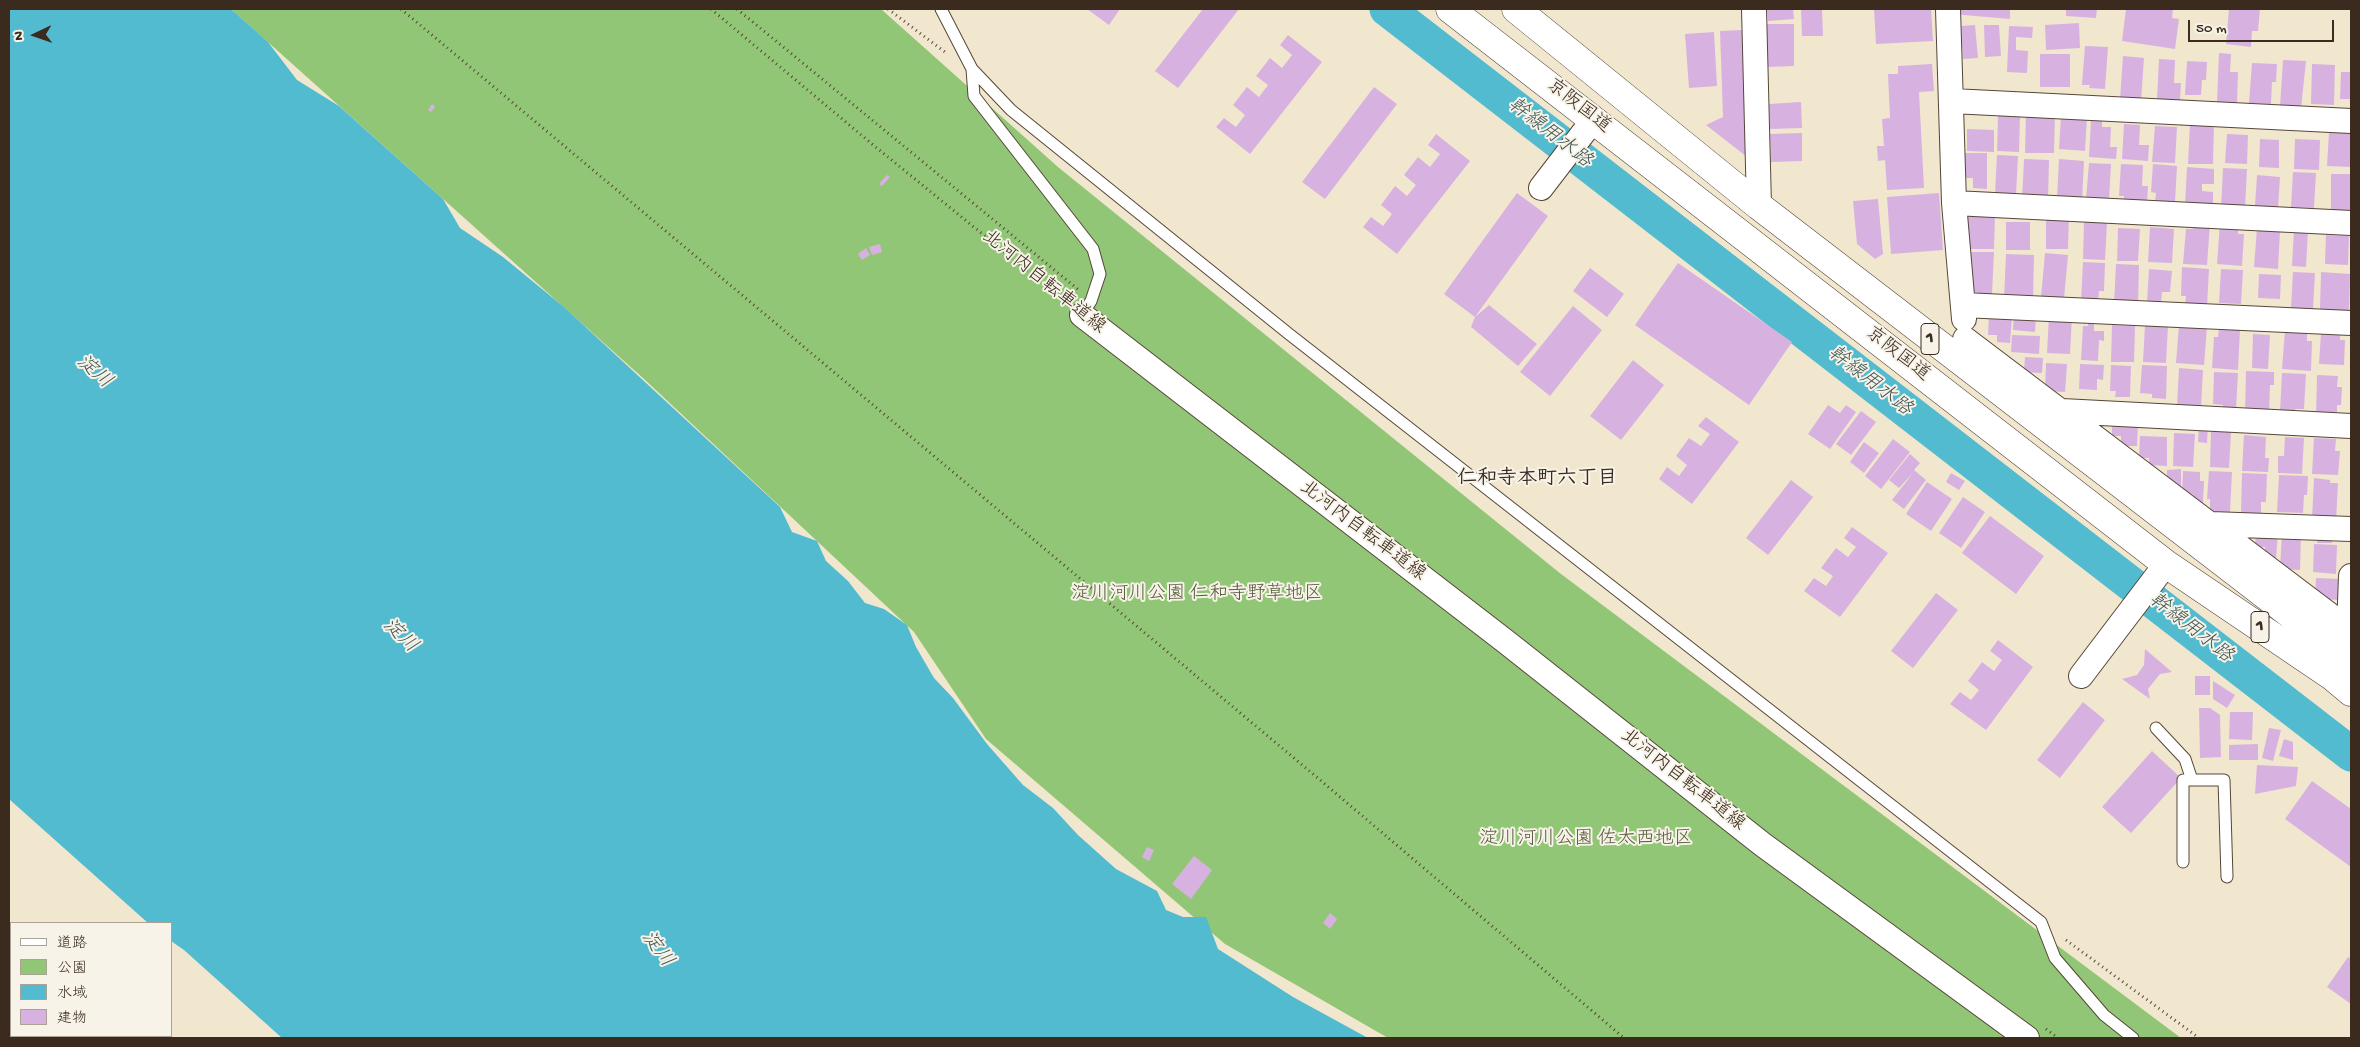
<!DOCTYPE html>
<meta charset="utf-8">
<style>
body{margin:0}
#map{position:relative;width:2360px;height:1047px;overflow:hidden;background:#f1e7ce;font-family:"Gochi Hand","Klee One",sans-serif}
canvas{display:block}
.frame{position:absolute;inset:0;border:10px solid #3b2a1e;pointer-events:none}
.legend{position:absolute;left:10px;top:922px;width:162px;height:115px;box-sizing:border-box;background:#f7f3e8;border:1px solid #aca397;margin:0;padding:6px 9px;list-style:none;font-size:15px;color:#3b2a1e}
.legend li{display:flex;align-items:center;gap:10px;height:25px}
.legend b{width:25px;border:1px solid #aca397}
.north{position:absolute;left:10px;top:10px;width:50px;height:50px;-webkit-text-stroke:4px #f7f3e8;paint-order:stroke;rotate:267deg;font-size:14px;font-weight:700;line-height:20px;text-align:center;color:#3b2a1e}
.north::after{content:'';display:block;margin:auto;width:18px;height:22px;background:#3b2a1e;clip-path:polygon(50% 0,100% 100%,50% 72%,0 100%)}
.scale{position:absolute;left:2188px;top:20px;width:146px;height:22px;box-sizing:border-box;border:2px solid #3b2a1e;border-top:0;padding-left:6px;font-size:15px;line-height:18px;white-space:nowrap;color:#3b2a1e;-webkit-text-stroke:4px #f7f3e8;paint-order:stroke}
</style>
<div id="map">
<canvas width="2360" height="1047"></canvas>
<div class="frame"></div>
<ul class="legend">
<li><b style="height:6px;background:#fff"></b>道路</li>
<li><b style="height:14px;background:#92c677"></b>公園</li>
<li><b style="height:14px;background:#52bbcf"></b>水域</li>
<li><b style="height:14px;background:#d7b2e1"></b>建物</li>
</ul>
<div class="north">N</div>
<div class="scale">50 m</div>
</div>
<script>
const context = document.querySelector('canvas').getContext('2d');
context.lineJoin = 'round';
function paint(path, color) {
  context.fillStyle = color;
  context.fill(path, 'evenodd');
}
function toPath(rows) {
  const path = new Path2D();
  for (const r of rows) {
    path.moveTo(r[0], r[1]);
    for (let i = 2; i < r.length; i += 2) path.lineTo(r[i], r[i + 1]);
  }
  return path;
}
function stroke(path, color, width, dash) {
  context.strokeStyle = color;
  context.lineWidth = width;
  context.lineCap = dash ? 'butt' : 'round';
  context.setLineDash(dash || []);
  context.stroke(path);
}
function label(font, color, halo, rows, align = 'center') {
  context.font = font + ' "Gochi Hand","Klee One",sans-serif';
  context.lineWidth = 4;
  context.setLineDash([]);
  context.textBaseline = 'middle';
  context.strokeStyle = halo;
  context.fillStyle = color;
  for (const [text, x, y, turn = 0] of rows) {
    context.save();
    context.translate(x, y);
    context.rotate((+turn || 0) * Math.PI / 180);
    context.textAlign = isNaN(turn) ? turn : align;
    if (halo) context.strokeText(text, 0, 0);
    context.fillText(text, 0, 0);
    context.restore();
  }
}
const green = toPath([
 [231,9,881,9,1058,167,1561,574,2181,1038,1388,1038,1225,944,986,739,914,632,644,379]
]);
const water = toPath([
 [9,9,231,9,268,42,297,80,339,106,443,199,460,228,503,257,564,307,780,507,792,532,817,541,826,561,848,581,865,603,884,609,907,625,916,647,934,678,953,698,987,744,1023,785,1053,808,1078,835,1116,869,1157,891,1166,910,1183,917,1206,917,1218,949,1293,997,1368,1038,282,1038,184,950,171,941,171,923,148,923,9,799]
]);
const river = toPath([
 [1387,9,2351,754]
]);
const building = toPath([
 [1087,9,1120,9,1109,25],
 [1203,9,1239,9,1178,88,1155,71],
 [1767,9,1793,9,1794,19,1768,21],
 [1801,9,1822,9,1823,36,1802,36],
 [1874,9,1931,9,1933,41,1876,44],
 [1953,9,2010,9,2010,19,1952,14],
 [2066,9,2097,9,2096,18,2066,16],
 [2126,9,2173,9,2172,18,2179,19,2175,49,2122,41],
 [2229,9,2260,9,2258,31,2252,31,2251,47,2226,44],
 [2079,23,2080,48,2046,50,2045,25],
 [1766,24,1794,24,1794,66,1767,67],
 [1975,25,1978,58,1963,59,1961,26],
 [1984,25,1999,25,2001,56,1985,57],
 [2009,26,2033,27,2032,38,2016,37,2016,50,2028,51,2027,73,2007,72],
 [1742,30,1747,157,1706,125,1723,117,1720,31],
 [1714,32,1717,86,1689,88,1685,34],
 [1288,35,1322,62,1250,154,1216,127,1224,118,1236,127,1245,115,1233,105,1247,87,1259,97,1268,85,1256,76,1270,58,1282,68,1292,55,1280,45],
 [2085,46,2108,47,2105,89,2089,88,2090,85,2082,85],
 [2219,53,2231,54,2230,72,2238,72,2237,104,2217,103],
 [2040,54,2070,54,2070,87,2040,87],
 [2123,56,2144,58,2141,102,2120,100],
 [2159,59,2175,60,2174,83,2181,83,2180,100,2157,99],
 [2283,60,2306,61,2301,108,2280,107],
 [2187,61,2207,62,2206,80,2202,80,2201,95,2185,95],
 [2252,63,2277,64,2276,82,2272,82,2271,104,2249,103],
 [1932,64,1934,91,1919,92,1924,188,1887,190,1885,160,1878,161,1877,146,1884,146,1882,119,1890,118,1888,74,1898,74,1898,66],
 [2312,64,2335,65,2334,105,2311,104],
 [2341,72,2351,72,2351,99,2340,99],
 [1374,87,1397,104,1325,199,1302,182],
 [1801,102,1802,128,1770,129,1769,104],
 [432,104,435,107,431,112,428,110],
 [2026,113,2055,114,2054,153,2025,153],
 [1998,115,2020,116,2019,152,1997,151],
 [2061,116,2087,118,2085,151,2059,149],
 [2091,120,2102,120,2102,127,2111,127,2110,147,2117,147,2116,159,2089,157],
 [2190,123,2214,124,2213,164,2188,164],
 [2124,124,2140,125,2139,145,2149,145,2148,161,2122,159],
 [2155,126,2177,127,2175,163,2152,162],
 [1967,129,1994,130,1994,152,1967,151],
 [2329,132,2351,133,2351,167,2327,166],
 [1802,133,1802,161,1771,162,1770,134],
 [1436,134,1470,161,1397,254,1363,227,1371,217,1383,226,1392,214,1381,205,1395,186,1407,196,1416,185,1404,175,1418,157,1430,167,1440,154,1428,145],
 [2227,134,2248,135,2247,164,2225,163],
 [2260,139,2279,140,2279,168,2259,167],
 [2295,139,2320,140,2319,170,2294,169],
 [1963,153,1987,153,1987,189,1973,188,1973,178,1963,178],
 [1997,155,2018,156,2016,195,1995,194],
 [2024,159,2049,160,2048,201,2022,200],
 [2059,159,2084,161,2082,201,2057,199],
 [2089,163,2111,164,2109,200,2086,199],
 [2121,164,2143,165,2142,186,2148,186,2147,203,2124,202,2124,196,2119,196],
 [2153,164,2177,166,2175,202,2155,201,2156,193,2151,192],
 [2187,167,2214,169,2214,184,2202,184,2202,191,2213,192,2213,206,2185,205],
 [2223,168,2247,169,2245,209,2221,208],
 [2293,172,2316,173,2314,208,2291,207],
 [2331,174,2351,174,2351,213,2331,213],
 [887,175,890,177,882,186,879,184],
 [2257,175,2280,177,2278,208,2255,206],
 [1517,193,1548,216,1475,317,1444,294],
 [1939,193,1943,250,1891,254,1887,197],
 [1878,199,1883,254,1875,259,1857,244,1853,201],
 [2046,214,2069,214,2068,249,2046,249],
 [1966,215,1995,215,1994,249,1965,249],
 [2006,222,2030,222,2030,250,2006,250],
 [2084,222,2107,223,2105,260,2083,259],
 [2193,223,2210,224,2207,265,2183,264,2186,229,2193,229],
 [2220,223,2238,224,2238,234,2244,234,2242,266,2217,264],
 [2150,227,2174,229,2172,263,2148,262],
 [2118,228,2140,229,2138,261,2117,261],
 [2257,228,2280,230,2278,269,2254,267],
 [2294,229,2308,230,2306,267,2292,266],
 [2326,235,2349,236,2348,265,2325,264],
 [880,244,882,252,872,255,869,247],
 [866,248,870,255,862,260,858,254],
 [1968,252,1994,252,1992,294,1967,293],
 [2045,253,2068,255,2064,299,2041,297],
 [2006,254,2034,255,2033,299,2004,299],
 [2083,262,2105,263,2104,291,2099,291,2098,302,2081,302],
 [1678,263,1792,342,1749,405,1635,325],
 [2116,264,2139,265,2138,305,2114,304],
 [2182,267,2209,269,2207,308,2185,306,2186,296,2181,296],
 [1590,268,1624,294,1607,317,1573,291],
 [2149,269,2172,271,2170,292,2162,292,2161,302,2147,301],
 [2221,269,2243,270,2241,304,2219,303],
 [2293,272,2315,273,2313,309,2291,308],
 [2321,272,2350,274,2349,311,2320,309],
 [2259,274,2281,275,2280,299,2258,298],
 [1489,305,1537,344,1518,366,1471,327,1475,317],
 [1573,306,1602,330,1550,396,1520,372],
 [2014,314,2036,316,2035,332,2013,330],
 [1989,315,2012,316,2010,343,1997,342,1997,335,1988,335],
 [2049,315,2072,316,2070,354,2047,353],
 [2088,320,2094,320,2094,331,2104,331,2104,341,2099,340,2098,361,2081,360,2083,326,2088,326],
 [2112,325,2135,326,2134,362,2111,362],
 [2145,325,2168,326,2166,363,2143,362],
 [2179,325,2207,327,2204,365,2176,363],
 [2219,328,2240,330,2238,370,2212,368,2214,337,2218,337],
 [2285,330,2307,331,2307,341,2312,341,2311,371,2282,369],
 [2321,333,2340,334,2340,340,2345,340,2344,365,2319,364],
 [2253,334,2270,335,2268,369,2252,368],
 [2012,335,2040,336,2039,354,2011,352],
 [2025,357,2043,358,2042,373,2024,372],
 [1633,360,1664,385,1621,440,1590,416],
 [2046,363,2067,364,2065,392,2045,391],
 [2080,364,2104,365,2103,380,2097,379,2097,390,2079,389],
 [2111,365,2131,366,2130,397,2115,397,2116,391,2110,391],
 [2142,365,2167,366,2166,399,2152,398,2152,394,2140,393],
 [2179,368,2203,370,2201,408,2177,406],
 [2246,371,2274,372,2274,385,2270,385,2269,416,2245,415],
 [2214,372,2238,373,2236,410,2223,409,2223,405,2213,404],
 [2282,373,2306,374,2304,409,2295,409,2295,412,2280,412],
 [2317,375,2338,376,2337,387,2342,387,2341,405,2337,405,2337,418,2316,417],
 [1828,405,1840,413,1846,405,1856,412,1830,449,1808,434],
 [1861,411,1876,422,1851,455,1836,444],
 [1706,417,1739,442,1692,504,1659,479,1667,467,1679,476,1687,465,1676,456,1689,438,1701,446,1710,434,1698,426],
 [2112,423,2138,424,2137,446,2121,446,2121,436,2112,436],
 [2199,425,2208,425,2207,443,2198,442],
 [2211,431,2231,432,2229,468,2210,467],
 [2174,433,2195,434,2193,467,2173,466],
 [2244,435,2266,437,2265,458,2269,458,2268,472,2242,471],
 [2140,436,2167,437,2167,466,2149,465,2149,458,2139,458],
 [2285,437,2304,438,2302,474,2278,473,2278,456,2284,456],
 [2314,438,2336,439,2335,451,2340,451,2338,475,2312,474],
 [1893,439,1910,452,1881,489,1865,476],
 [1864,442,1879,453,1864,473,1850,462],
 [1910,454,1920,463,1914,470,1926,480,1904,509,1892,500,1913,473,1899,488,1889,480],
 [2181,469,2181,489,2175,490,2175,483,2167,483,2167,470],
 [2183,471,2200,472,2200,481,2204,481,2203,503,2193,503,2193,494,2182,494],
 [2209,471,2232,472,2230,512,2210,511,2210,499,2207,499],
 [1951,473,1965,481,1959,490,1946,482],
 [2242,473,2267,474,2266,502,2261,502,2261,513,2241,513],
 [2279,475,2308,476,2307,495,2304,495,2303,513,2277,512],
 [2314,478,2330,480,2330,483,2338,483,2336,521,2312,519],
 [1791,480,1813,497,1768,555,1746,538],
 [1927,482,1952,499,1931,531,1906,514],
 [1963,497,1985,512,1961,548,1939,533],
 [1990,516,2044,556,2016,594,1962,553],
 [1852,527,1888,553,1840,617,1804,591,1814,578,1826,586,1833,576,1821,568,1836,548,1848,557,1856,547,1844,538],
 [2256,531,2278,533,2276,559,2265,558,2265,547,2255,547],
 [2282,533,2301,534,2300,570,2280,569],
 [2318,534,2332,535,2332,543,2317,543],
 [2314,544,2337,545,2336,574,2313,572],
 [2316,578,2341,579,2340,600,2315,599],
 [1936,593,1958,610,1913,668,1891,651],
 [1998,640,2033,667,1986,730,1950,704,1960,692,1971,700,1979,690,1968,681,1982,662,1994,671,2002,660,1990,651],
 [2145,649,2172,672,2160,674,2148,689,2150,699,2122,679,2137,675,2144,665],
 [2195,676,2210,676,2210,695,2195,695],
 [2213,681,2235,695,2227,708,2213,699],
 [2083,702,2105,720,2060,778,2037,760],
 [2199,708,2210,708,2220,715,2221,757,2200,758],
 [2230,712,2253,712,2252,740,2229,739],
 [2269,728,2281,730,2273,761,2262,758],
 [2284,739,2293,742,2293,760,2279,756],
 [2258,744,2258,760,2229,760,2229,745],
 [2152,751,2181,778,2131,833,2102,807],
 [2257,765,2298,767,2296,786,2255,794],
 [2312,781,2351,809,2351,867,2285,819],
 [1147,847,1154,850,1149,861,1142,857],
 [1194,856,1212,870,1191,899,1172,884],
 [1330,913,1337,919,1330,929,1323,923],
 [2348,957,2351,959,2351,1004,2327,987]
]);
const path = toPath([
 [401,9,1313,774,1624,1038],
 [711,9,872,144,1067,303],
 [737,9,1080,291],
 [888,9,945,52],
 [2066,940,2199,1038],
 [2046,1029,2058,1038]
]);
const service = toPath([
 [941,9,972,69,1011,110,1289,334,2041,922,2055,958,2104,1015,2133,1038],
 [972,69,974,96,1093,249,1100,274,1091,301,1082,315],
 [2156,728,2185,759,2192,780],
 [2183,862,2183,780,2224,780,2227,877]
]);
const minor = toPath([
 [1754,9,1759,206],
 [1948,9,1954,203,1964,319],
 [1952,101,2351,121],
 [1541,188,1594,119],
 [1954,203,2351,223],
 [1963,305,2351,323],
 [1082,315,1505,641,1762,844,2027,1038],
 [1965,339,2351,631],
 [2062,411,2351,426],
 [2211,524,2351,529],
 [2351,576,2349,629,2351,629],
 [2081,676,2166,564]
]);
const trunk = toPath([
 [1450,9,2166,564,2333,677,2351,692],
 [1516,9,1759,206,2351,661]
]);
const shields = [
 [1930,339,18],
 [2260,627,18]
];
const shieldNames = [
 ["1",1930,339],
 ["1",2260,627]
];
const streetNames = [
 ["京阪国道",1578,107,38],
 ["北河内自転車道線",1043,283,39],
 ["京阪国道",1897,355,38],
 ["北河内自転車道線",1362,532,37],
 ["北河内自転車道線",1682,781,38]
];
const parkNames = [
 ["淀川河川公園 仁和寺野草地区",1197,595],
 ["淀川河川公園 佐太西地区",1586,840]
];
const waterNames = [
 ["幹線用水路",1549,134,38],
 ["淀川",93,373,41],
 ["幹線用水路",1869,382,38],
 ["幹線用水路",2190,629,38],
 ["淀川",399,637,43],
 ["淀川",656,950,53]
];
const neighbourhoodNames = [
 ["仁和寺本町六丁目",1537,480]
];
paint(green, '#92c677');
paint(water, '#52bbcf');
stroke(river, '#52bbcf', 35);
paint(building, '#d7b2e1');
stroke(service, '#564638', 13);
stroke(minor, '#564638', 26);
stroke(trunk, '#564638', 29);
stroke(path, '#564638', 3, [1, 4]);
stroke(service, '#fff', 11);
stroke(minor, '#fff', 24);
stroke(trunk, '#fff', 28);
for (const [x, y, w] of shields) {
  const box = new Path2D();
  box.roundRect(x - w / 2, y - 15.5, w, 31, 4);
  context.fillStyle = '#f7f3e8';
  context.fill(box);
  stroke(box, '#3b2a1e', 1);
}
label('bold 18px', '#3b2a1e', null, shieldNames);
label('19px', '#3b2a1e', '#f7f3e8', streetNames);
label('19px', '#555939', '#f7f3e8', parkNames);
label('italic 20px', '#425653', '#f7f3e8', waterNames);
label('bold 20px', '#3b2a1e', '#f7f3e8', neighbourhoodNames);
</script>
